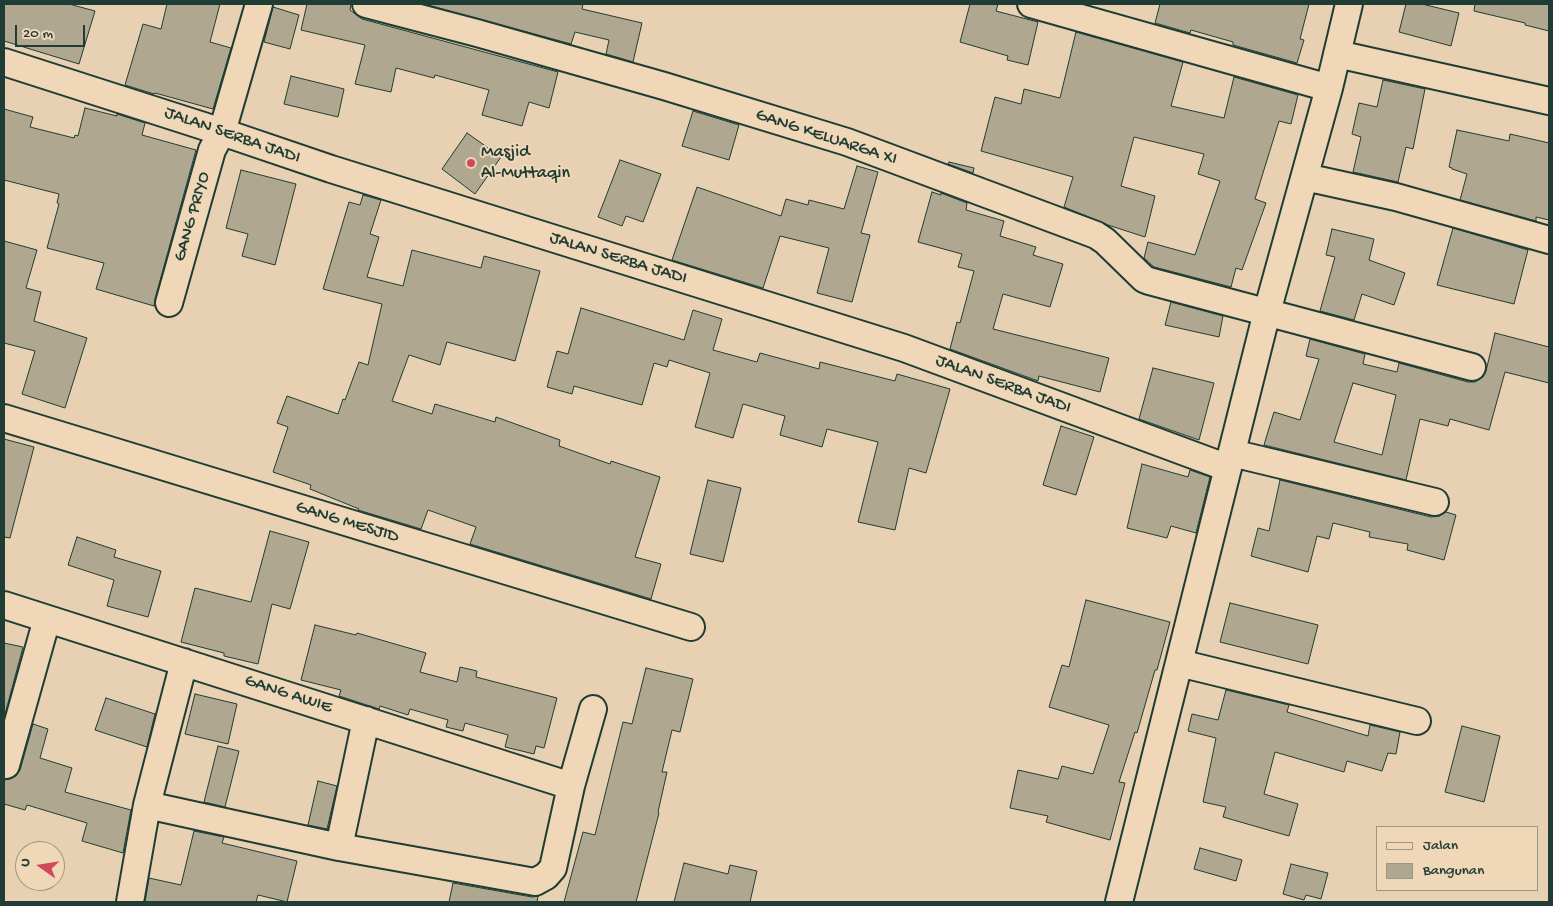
<!DOCTYPE html>
<style>
body{margin:0}
#map{position:relative;width:1553px;height:906px;overflow:hidden;background:#e7d1b2;font-family:"Gochi Hand",sans-serif}
canvas{display:block}
.frame{position:absolute;inset:0;border:5px solid #1f3d34;pointer-events:none}
.legend{position:absolute;left:1376px;top:826px;width:162px;height:65px;box-sizing:border-box;background:#efd7b7;border:1px solid #9c9983;margin:0;padding:6px 9px;list-style:none;font-size:15px;color:#1f3d34}
.legend li{display:flex;align-items:center;gap:10px;height:25px}
.legend b{width:25px;border:1px solid #9c9983}
.north{position:absolute;left:15px;top:841px;width:50px;height:50px;box-sizing:border-box;background:#efd7b7;border:1px solid #9c9983;border-radius:50%;rotate:283deg;font-size:14px;font-weight:700;line-height:20px;text-align:center;color:#1f3d34}
.north::after{content:'';display:block;margin:auto;width:18px;height:22px;background:#d1495b;clip-path:polygon(50% 0,100% 100%,50% 72%,0 100%)}
.scale{position:absolute;left:15px;top:25px;width:70px;height:22px;box-sizing:border-box;border:2px solid #1f3d34;border-top:0;padding-left:6px;font-size:15px;line-height:18px;white-space:nowrap;color:#1f3d34;-webkit-text-stroke:4px #efd7b7;paint-order:stroke}
</style>
<div id="map">
<canvas width="1553" height="906"></canvas>
<div class="frame"></div>
<ul class="legend">
<li><b style="height:6px;background:#efd7b7"></b>Jalan</li>
<li><b style="height:14px;background:#afa78f"></b>Bangunan</li>
</ul>
<div class="north">U</div>
<div class="scale">20 m</div>
</div>
<script>
const context = document.querySelector('canvas').getContext('2d');
context.lineJoin = 'round';
function paint(path, color) {
  context.fillStyle = color;
  context.fill(path, 'evenodd');
}
function toPath(rows) {
  const path = new Path2D();
  for (const r of rows) {
    path.moveTo(r[0], r[1]);
    for (let i = 2; i < r.length; i += 2) path.lineTo(r[i], r[i + 1]);
  }
  return path;
}
function stroke(path, color, width, dash) {
  context.strokeStyle = color;
  context.lineWidth = width;
  context.lineCap = dash ? 'butt' : 'round';
  context.setLineDash(dash || []);
  context.stroke(path);
}
function label(font, color, halo, rows, align = 'center') {
  context.font = font + ' "Gochi Hand",sans-serif';
  context.lineWidth = 4;
  context.setLineDash([]);
  context.textBaseline = 'middle';
  context.strokeStyle = halo;
  context.fillStyle = color;
  for (const [text, x, y, turn = 0] of rows) {
    context.save();
    context.translate(x, y);
    context.rotate((+turn || 0) * Math.PI / 180);
    context.textAlign = isNaN(turn) ? turn : align;
    if (halo) context.strokeText(text, 0, 0);
    context.fillText(text, 0, 0);
    context.restore();
  }
}
const building = toPath([
 [4,4,69,4,95,11,79,64,4,41,4,4],
 [167,4,220,4,210,42,231,48,213,109,155,93,154,94,125,85,143,24,161,29,167,4],
 [307,4,351,4,350,10,362,19,558,72,549,108,529,102,522,126,482,115,489,90,435,75,434,78,396,68,391,92,355,84,365,45,301,30,307,4],
 [424,4,583,4,582,9,642,23,633,62,606,54,609,40,575,32,571,44,424,4],
 [970,4,998,4,996,11,1038,22,1028,65,1007,60,1008,56,960,42,970,4],
 [1160,4,1309,4,1300,39,1304,40,1297,63,1233,45,1233,42,1191,30,1190,33,1155,23,1160,4],
 [1406,4,1422,4,1459,13,1451,46,1399,32,1406,4],
 [1475,4,1549,4,1549,31,1525,25,1525,23,1474,11,1475,4],
 [273,7,299,15,290,49,264,42,273,7],
 [1076,32,1183,62,1171,106,1224,118,1234,77,1298,95,1291,124,1279,121,1255,199,1266,203,1242,270,1236,268,1231,287,1154,267,1144,258,1148,242,1195,255,1220,181,1198,174,1204,154,1134,137,1121,186,1155,196,1145,237,1108,225,1064,207,1073,177,981,151,995,97,1021,104,1024,89,1060,98,1076,32],
 [291,76,344,89,338,117,284,104,291,76],
 [1383,80,1425,89,1413,149,1406,147,1398,182,1353,172,1361,137,1352,134,1359,103,1377,107,1383,80],
 [85,108,117,116,117,114,145,123,142,135,196,150,155,299,154,306,96,289,104,263,47,248,59,204,57,203,59,194,4,180,4,109,33,117,30,127,74,138,75,135,78,136,85,108],
 [693,111,739,125,729,160,682,146,693,111],
 [1457,130,1509,141,1510,134,1549,143,1549,220,1536,217,1536,221,1460,200,1467,174,1452,169,1452,168,1449,167,1457,130],
 [467,133,501,157,475,194,442,169,467,133],
 [620,160,661,174,643,222,626,216,622,226,598,217,620,160],
 [949,162,974,168,973,173,948,164,949,162],
 [857,166,878,172,861,233,870,235,852,302,817,293,829,248,780,236,763,288,672,260,697,187,781,216,786,199,808,205,809,200,844,209,857,166],
 [241,170,296,184,275,265,242,256,248,234,226,228,241,170],
 [932,192,941,195,941,193,967,203,966,210,1004,221,1000,236,1036,247,1033,255,1063,264,1050,307,1003,294,993,329,1109,358,1100,392,1039,376,1038,381,950,349,957,322,960,323,974,271,958,267,962,254,918,242,932,192],
 [363,195,381,200,370,234,379,237,367,277,403,286,412,250,481,268,484,256,540,271,515,361,447,342,440,365,409,355,392,401,432,414,435,404,495,422,496,417,560,440,559,446,610,464,611,461,660,477,635,557,661,564,651,599,470,544,476,527,428,510,421,529,358,510,359,509,310,489,311,485,273,472,288,427,277,423,287,396,338,414,343,399,345,400,359,362,368,365,382,304,323,289,349,202,360,205,363,195],
 [1453,228,1528,250,1514,304,1437,285,1453,228],
 [1332,229,1374,239,1369,260,1405,273,1394,305,1362,294,1354,320,1320,311,1335,257,1326,255,1332,229],
 [4,241,37,250,26,288,41,292,34,321,87,338,65,408,22,394,35,351,4,343,4,241],
 [1171,302,1223,316,1219,337,1165,325,1171,302],
 [581,308,684,340,693,310,722,319,713,350,757,362,760,353,819,369,820,362,895,381,897,374,950,389,926,473,909,468,895,530,858,522,878,442,827,429,822,447,780,435,785,416,743,404,733,438,695,427,710,373,669,360,667,367,654,363,642,405,574,386,572,394,547,387,557,351,568,354,581,308],
 [1495,333,1549,347,1549,383,1505,372,1489,430,1450,419,1448,426,1420,419,1406,480,1264,445,1274,412,1300,420,1319,359,1306,356,1310,339,1365,354,1363,364,1397,372,1399,363,1468,382,1475,382,1483,377,1486,371,1495,333],
 [1353,383,1396,395,1382,455,1334,442,1353,383],
 [1153,368,1214,383,1199,440,1139,419,1153,368],
 [1061,426,1094,437,1076,495,1043,485,1061,426],
 [4,439,34,447,10,538,4,537,4,439],
 [1142,464,1188,477,1190,470,1210,477,1196,533,1171,526,1167,538,1127,528,1142,464],
 [708,480,741,488,723,562,690,554,708,480],
 [1280,480,1431,517,1439,516,1446,512,1456,515,1444,560,1407,550,1408,544,1369,537,1370,532,1333,523,1329,539,1317,536,1308,572,1251,556,1258,528,1269,531,1280,480],
 [270,531,309,542,290,609,272,604,258,664,224,656,224,653,181,642,195,588,251,602,270,531],
 [77,537,116,550,114,557,161,571,148,617,107,606,114,580,68,565,77,537],
 [1086,600,1170,622,1157,670,1155,670,1137,733,1135,732,1119,782,1125,783,1110,840,1046,822,1048,816,1010,808,1018,770,1058,779,1062,766,1093,774,1109,725,1049,707,1062,665,1069,667,1086,600],
 [1230,603,1318,625,1308,664,1220,642,1230,603],
 [315,625,356,635,357,633,426,653,420,672,457,682,460,667,477,671,476,677,557,698,544,748,536,746,534,754,505,747,508,735,465,723,463,731,446,727,448,720,410,709,408,715,380,706,379,709,339,696,341,690,301,680,315,625],
 [4,643,23,647,4,718,4,643],
 [646,668,693,679,680,732,672,730,662,772,667,772,658,812,659,813,636,902,564,902,583,832,595,835,623,722,632,724,646,668],
 [1226,690,1289,705,1287,712,1368,736,1370,725,1400,732,1396,754,1388,753,1382,771,1347,761,1344,772,1275,752,1264,794,1298,804,1289,836,1223,817,1226,807,1203,802,1216,738,1188,731,1192,714,1218,720,1226,690],
 [195,694,237,704,228,744,185,734,195,694],
 [106,698,155,714,147,747,95,730,106,698],
 [33,724,48,729,40,758,72,768,65,792,131,810,123,853,82,841,87,823,27,805,25,810,4,804,4,780,10,779,16,776,20,770,33,724],
 [1462,726,1500,736,1484,802,1445,792,1462,726],
 [218,746,239,751,225,807,204,802,218,746],
 [318,781,337,786,327,829,308,825,318,781],
 [194,831,224,837,222,843,297,861,287,902,258,895,256,902,145,902,149,878,181,885,194,831],
 [1200,848,1242,860,1236,881,1194,869,1200,848],
 [684,863,728,874,730,865,757,871,750,902,674,902,684,863],
 [1291,864,1328,873,1321,899,1306,895,1304,900,1283,894,1291,864],
 [453,883,532,897,538,896,537,902,449,902,453,883]
]);
const street = toPath([
 [366,4,477,33,664,86,847,142,1096,235,1105,241,1144,279,1149,281,1472,367],
 [1031,4,1329,88],
 [1337,54,1549,101],
 [4,62,222,132,331,169,904,348,1228,468],
 [1305,177,1396,197,1549,240],
 [169,303,212,150,222,132,259,4],
 [4,418,691,627],
 [1232,453,1435,502],
 [4,605,571,786],
 [1179,663,1417,721],
 [6,765,47,619],
 [147,805,339,847,535,882,546,876,553,868,571,786,593,709],
 [339,847,366,720],
 [130,902,147,805,184,662],
 [1119,902,1267,312,1329,88,1349,4]
]);
const markers = [
 [471,163,5,"#d1495b"]
];
const streetNames = [
 ["JALAN SERBA JADI",232,136,19],
 ["GANG KELUARGA XI",826,138,18],
 ["GANG PRIYO",193,217,-74],
 ["JALAN SERBA JADI",618,259,17],
 ["JALAN SERBA JADI",1003,385,20],
 ["GANG MESJID",347,523,17],
 ["GANG AWIE",288,695,18]
];
const poiNames = [
 ["Masjid",481,153],
 ["Al-Muttaqin",481,174]
];
paint(building, '#afa78f');
stroke(building, '#1f3d34', 1);
stroke(street, '#1f3d34', 30);
stroke(street, '#efd7b7', 26);
for (const [x, y, r, color] of markers) {
  const dot = new Path2D();
  dot.arc(x, y, r, 0, 2 * Math.PI);
  context.fillStyle = color;
  context.fill(dot);
  stroke(dot, '#efd7b7', 2);
}
label('18px', '#1f3d34', '#efd7b7', streetNames);
label('18px', '#1f3d34', '#efd7b7', poiNames, 'left');
</script>
